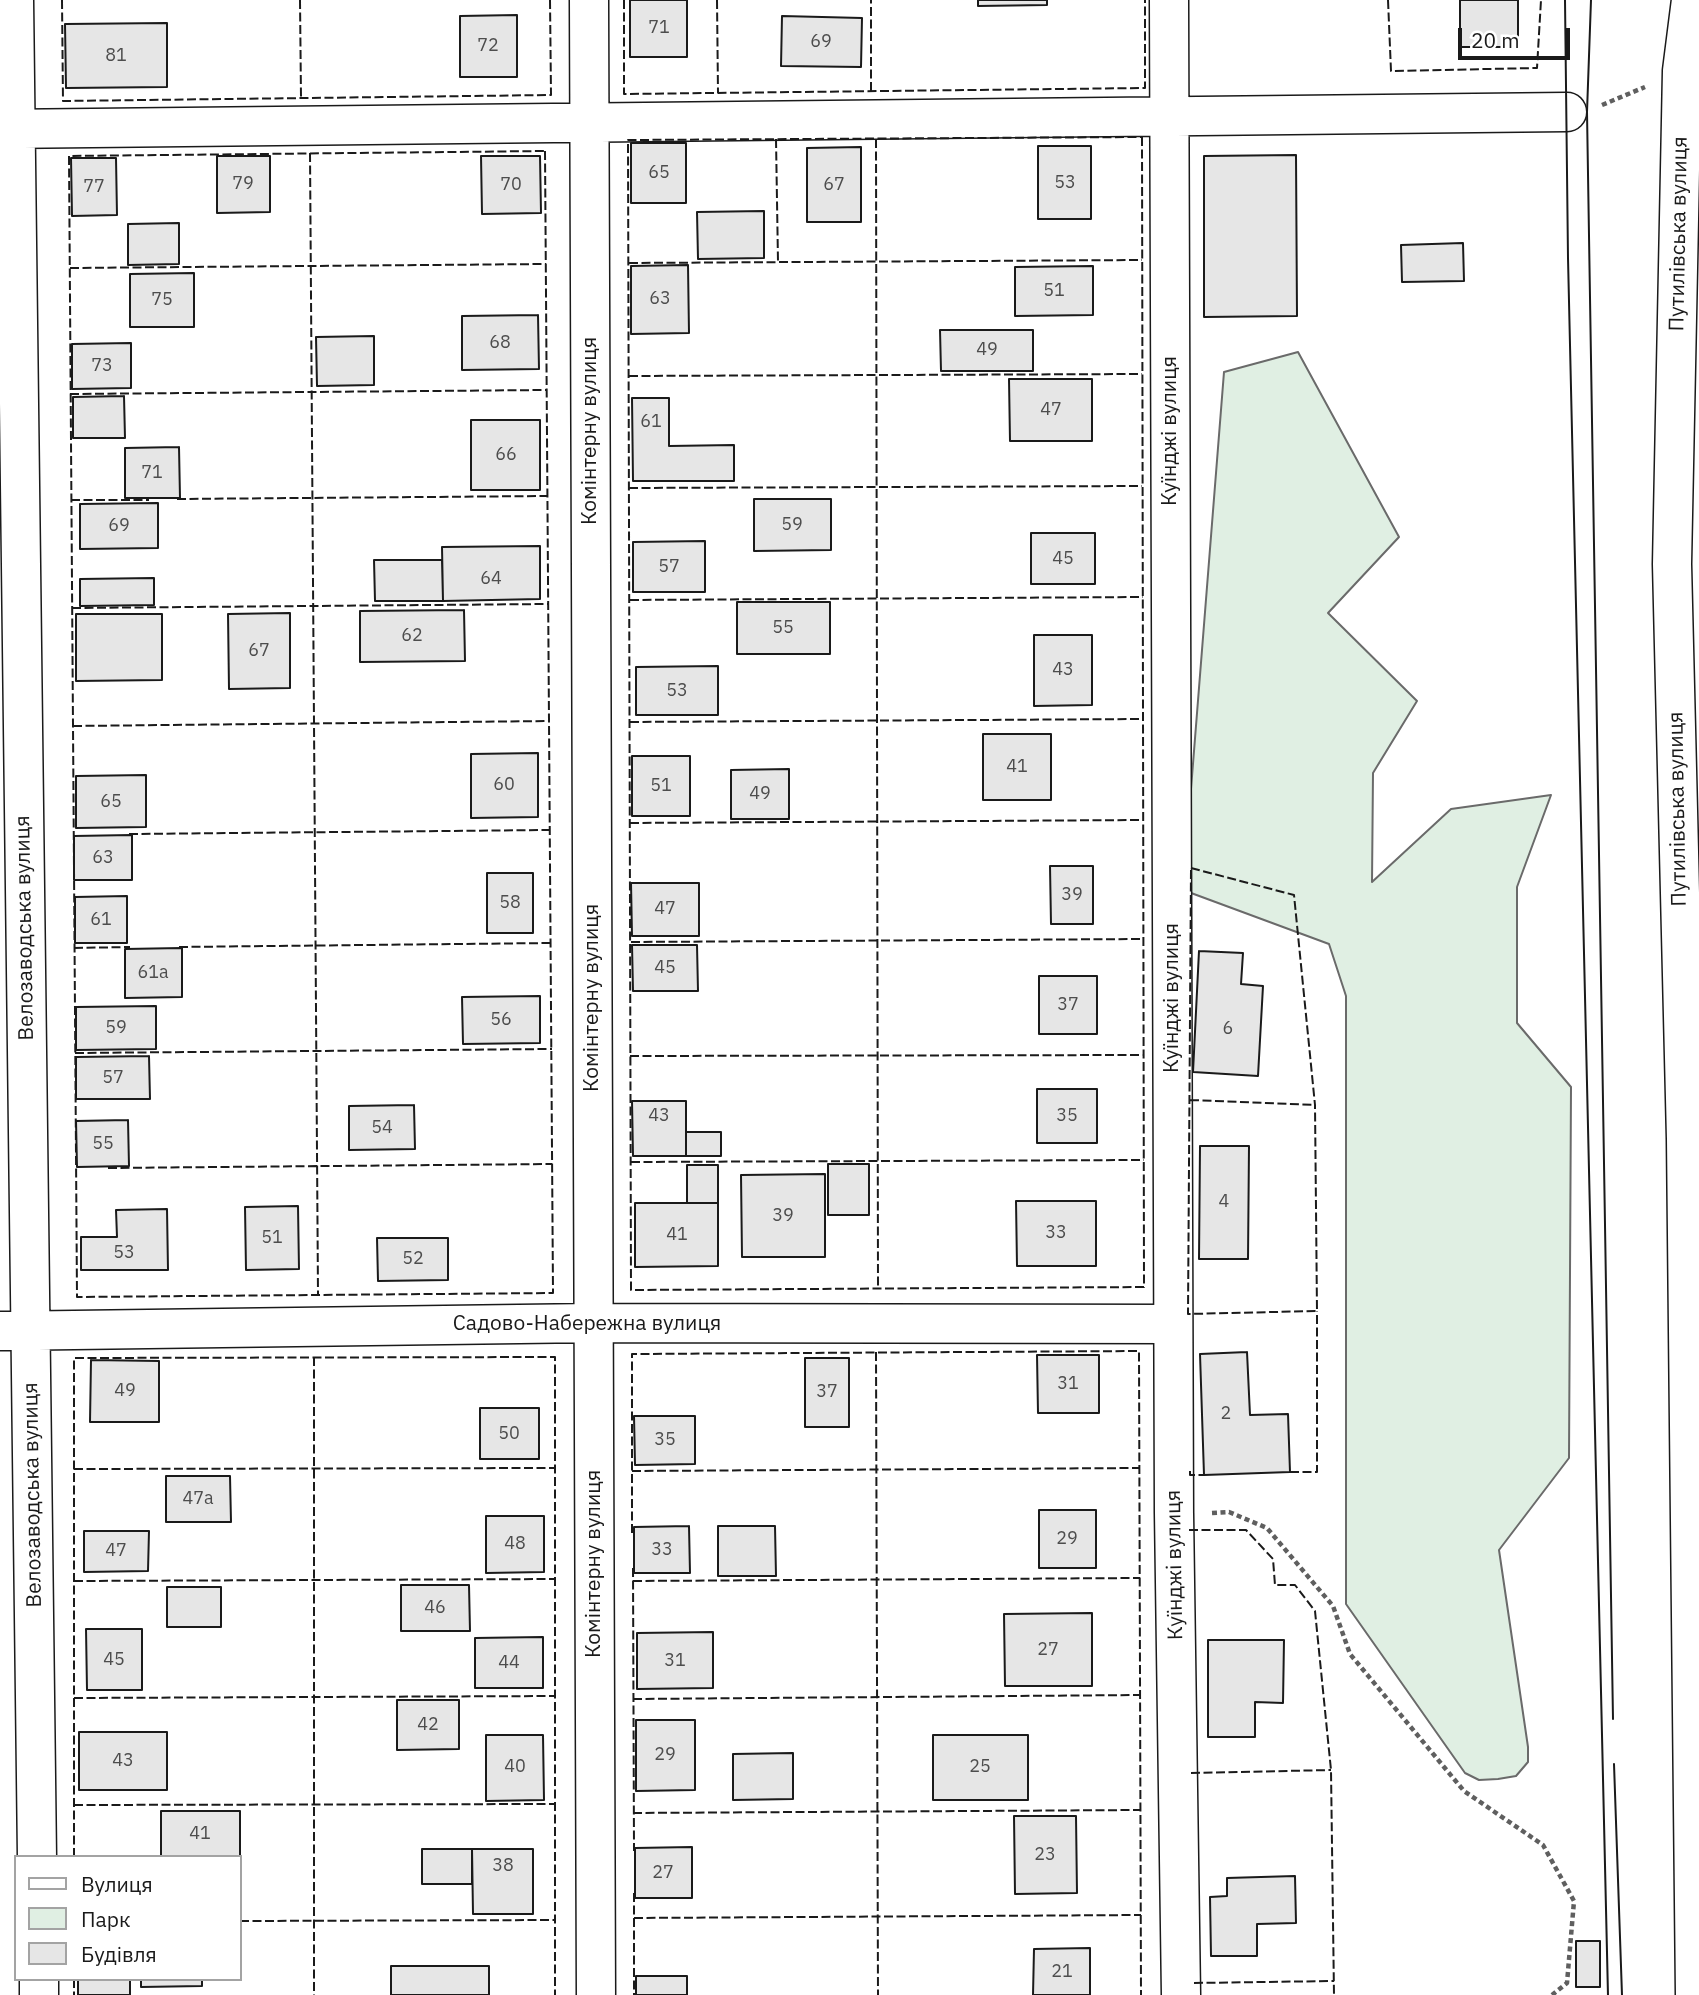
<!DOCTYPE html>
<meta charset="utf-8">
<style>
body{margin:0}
#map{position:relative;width:1699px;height:1995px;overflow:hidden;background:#fff;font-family:"IBM Plex Sans",sans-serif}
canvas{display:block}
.legend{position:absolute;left:14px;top:1855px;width:228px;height:126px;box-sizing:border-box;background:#fff;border:2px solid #a3a3a3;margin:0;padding:9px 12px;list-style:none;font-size:21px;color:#1a1a1a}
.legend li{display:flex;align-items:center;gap:14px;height:35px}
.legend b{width:35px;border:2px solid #a3a3a3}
.scale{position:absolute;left:1458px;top:28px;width:112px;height:32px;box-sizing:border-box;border:4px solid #1a1a1a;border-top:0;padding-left:9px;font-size:21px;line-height:24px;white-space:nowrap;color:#1a1a1a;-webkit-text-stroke:5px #fff;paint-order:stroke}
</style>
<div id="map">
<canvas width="1699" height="1995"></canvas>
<ul class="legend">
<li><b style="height:9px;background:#fff"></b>Вулиця</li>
<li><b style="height:19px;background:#e0efe3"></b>Парк</li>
<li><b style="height:19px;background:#e6e6e6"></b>Будівля</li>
</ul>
<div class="scale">20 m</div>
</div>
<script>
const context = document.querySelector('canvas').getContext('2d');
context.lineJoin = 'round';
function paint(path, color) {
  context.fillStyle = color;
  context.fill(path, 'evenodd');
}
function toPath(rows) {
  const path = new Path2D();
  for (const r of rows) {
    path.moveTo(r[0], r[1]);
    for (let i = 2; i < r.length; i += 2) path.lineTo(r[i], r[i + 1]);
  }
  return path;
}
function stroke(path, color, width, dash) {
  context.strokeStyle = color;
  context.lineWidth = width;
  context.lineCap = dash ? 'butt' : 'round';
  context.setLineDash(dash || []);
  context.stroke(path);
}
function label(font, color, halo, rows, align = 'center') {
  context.font = font + ' "IBM Plex Sans",sans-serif';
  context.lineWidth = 5;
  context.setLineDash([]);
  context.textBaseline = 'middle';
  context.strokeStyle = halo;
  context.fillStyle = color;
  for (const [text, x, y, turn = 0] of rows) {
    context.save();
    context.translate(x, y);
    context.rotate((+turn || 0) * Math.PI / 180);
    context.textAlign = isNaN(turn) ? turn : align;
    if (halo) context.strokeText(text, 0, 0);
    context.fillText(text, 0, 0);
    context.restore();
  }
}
const green = toPath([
 [1298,352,1399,537,1328,613,1417,701,1373,773,1372,882,1451,809,1551,795,1517,887,1517,1023,1571,1087,1569,1458,1499,1550,1528,1747,1528,1762,1516,1776,1498,1779,1479,1780,1465,1773,1346,1604,1346,996,1329,944,1183,890,1224,372,1298,352]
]);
const building = toPath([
 [630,0,687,0,687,57,630,57,630,0],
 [978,0,1047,0,1047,5,978,6,978,0],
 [1460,0,1518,0,1518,47,1460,47,1460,0],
 [517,15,517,77,460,77,460,16,517,15],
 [782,16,862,18,861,67,781,66,782,16],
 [167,23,167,87,66,88,65,24,167,23],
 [631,143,686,143,686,203,631,203,631,143],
 [1038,146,1091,146,1091,219,1038,219,1038,146],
 [861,147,861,222,807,222,807,148,861,147],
 [1296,155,1297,316,1204,317,1204,156,1296,155],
 [217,156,270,156,270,212,217,213,217,156],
 [481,156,540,156,541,213,482,214,481,156],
 [71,158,116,158,117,215,72,216,71,158],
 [764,211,764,258,698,259,697,212,764,211],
 [179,223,179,264,128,265,128,224,179,223],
 [1463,243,1464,281,1402,282,1401,245,1463,243],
 [688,265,689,333,631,334,631,266,688,265],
 [1093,266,1093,315,1015,316,1015,267,1093,266],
 [194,273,194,327,130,327,130,274,194,273],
 [538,315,539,369,462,370,462,316,538,315],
 [940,330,1033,330,1033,371,941,371,940,330],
 [374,336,374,385,317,386,316,337,374,336],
 [131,343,131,388,72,389,72,344,131,343],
 [1009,379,1092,379,1092,441,1010,441,1009,379],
 [124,396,125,438,73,438,73,397,124,396],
 [632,398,669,398,669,446,734,445,734,481,633,481,632,398],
 [471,420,540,420,540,490,471,490,471,420],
 [179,447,180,498,125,498,125,448,179,447],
 [754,499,831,499,831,550,754,551,754,499],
 [158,503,158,548,80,549,80,504,158,503],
 [1031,533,1095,533,1095,584,1031,584,1031,533],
 [705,541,705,592,633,592,633,542,705,541],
 [540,546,540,599,443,601,442,547,540,546],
 [374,560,442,560,443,601,375,601,374,560],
 [154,578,154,605,80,606,80,579,154,578],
 [737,602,830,602,830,654,737,654,737,602],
 [464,610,465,661,360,662,360,611,464,610],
 [290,613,290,688,229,689,228,614,290,613],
 [76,614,162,614,162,680,76,681,76,614],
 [1034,635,1092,635,1092,705,1034,706,1034,635],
 [718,666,718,715,636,715,636,667,718,666],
 [983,734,1051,734,1051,800,983,800,983,734],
 [538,753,538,817,471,818,471,754,538,753],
 [632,756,690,756,690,816,632,816,632,756],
 [789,769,789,819,731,819,731,770,789,769],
 [146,775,146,827,76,828,76,776,146,775],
 [132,835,132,880,74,880,74,836,132,835],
 [1050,866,1093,866,1093,924,1051,924,1050,866],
 [487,873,533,873,533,933,487,933,487,873],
 [631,883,699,883,699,936,632,936,631,883],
 [127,896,127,943,75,943,75,897,127,896],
 [632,945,697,945,698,991,633,991,632,945],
 [182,948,182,997,125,998,125,949,182,948],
 [1199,951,1243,953,1241,984,1263,986,1258,1076,1193,1072,1199,951],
 [1039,976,1097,976,1097,1034,1039,1034,1039,976],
 [540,996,540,1043,463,1044,462,997,540,996],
 [156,1006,156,1049,76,1050,76,1007,156,1006],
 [149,1056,150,1099,76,1099,76,1057,149,1056],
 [1037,1089,1097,1089,1097,1143,1037,1143,1037,1089],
 [632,1101,686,1101,686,1156,633,1156,632,1101],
 [414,1105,415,1149,349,1150,349,1106,414,1105],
 [128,1120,129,1166,77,1167,76,1121,128,1120],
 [686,1132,721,1132,721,1156,686,1156,686,1132],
 [1200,1146,1249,1146,1248,1259,1199,1259,1200,1146],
 [828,1164,869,1164,869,1215,828,1215,828,1164],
 [687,1165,718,1165,718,1203,687,1203,687,1165],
 [825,1174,825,1257,742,1257,741,1175,825,1174],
 [1016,1201,1096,1201,1096,1266,1017,1266,1016,1201],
 [635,1203,718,1203,718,1266,635,1267,635,1203],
 [298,1206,299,1269,246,1270,245,1207,298,1206],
 [167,1209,168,1270,81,1270,81,1237,117,1237,116,1210,167,1209],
 [377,1238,448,1238,448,1280,378,1281,377,1238],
 [1247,1352,1250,1415,1288,1414,1290,1472,1204,1475,1200,1354,1247,1352],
 [1037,1355,1099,1355,1099,1413,1038,1413,1037,1355],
 [805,1358,849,1358,849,1427,805,1427,805,1358],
 [91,1360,159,1361,159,1422,90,1422,91,1360],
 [480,1408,539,1408,539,1459,480,1459,480,1408],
 [634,1416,695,1416,695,1464,635,1465,634,1416],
 [166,1476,230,1476,231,1522,166,1522,166,1476],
 [1039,1510,1096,1510,1096,1568,1039,1568,1039,1510],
 [486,1516,544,1516,544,1572,486,1573,486,1516],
 [689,1526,690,1573,634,1573,634,1527,689,1526],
 [718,1526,775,1526,776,1576,718,1576,718,1526],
 [84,1531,149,1531,148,1571,84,1572,84,1531],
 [401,1585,469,1585,470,1631,401,1631,401,1585],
 [167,1587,221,1587,221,1627,167,1627,167,1587],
 [1092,1613,1092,1686,1005,1686,1004,1614,1092,1613],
 [86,1629,142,1629,142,1690,87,1690,86,1629],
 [713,1632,713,1688,637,1689,637,1633,713,1632],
 [543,1637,543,1688,475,1688,475,1638,543,1637],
 [1208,1640,1284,1640,1283,1703,1255,1702,1255,1737,1208,1737,1208,1640],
 [397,1700,459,1700,459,1749,397,1750,397,1700],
 [636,1720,695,1720,695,1790,636,1791,636,1720],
 [79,1732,167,1732,167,1790,79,1790,79,1732],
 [486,1735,543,1735,544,1800,486,1801,486,1735],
 [933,1735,1028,1735,1028,1800,933,1800,933,1735],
 [793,1753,793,1799,733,1800,733,1754,793,1753],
 [161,1811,240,1811,240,1860,240,1857,161,1857,161,1811],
 [1014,1816,1076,1816,1077,1893,1015,1894,1014,1816],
 [692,1847,692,1898,635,1898,635,1848,692,1847],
 [422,1849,472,1849,472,1884,422,1884,422,1849],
 [472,1849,533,1849,533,1914,473,1914,472,1849],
 [1295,1876,1296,1923,1257,1924,1257,1956,1211,1956,1210,1897,1227,1896,1227,1878,1295,1876],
 [1576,1941,1600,1941,1600,1987,1576,1987,1576,1941],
 [1090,1948,1090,1995,1033,1995,1034,1949,1090,1948],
 [391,1966,489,1966,489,1995,391,1995,391,1966],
 [636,1976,687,1976,687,1995,636,1995,636,1976],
 [78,1979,130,1979,130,1995,78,1995,78,1979],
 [141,1979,202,1979,202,1986,141,1987,141,1979]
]);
const path = toPath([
 [1602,105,1645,87],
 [1212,1513,1229,1512,1267,1528,1333,1606,1350,1654,1464,1791,1543,1845,1574,1901,1567,1983,1552,1995]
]);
const minor = toPath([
 [14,0,37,1857],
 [589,0,596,1995],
 [1169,0,1174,1513,1181,1995],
 [1691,0,1682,71,1672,564,1686,1139,1695,1995],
 [0,129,1567,112],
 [0,1331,593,1323,1173,1324],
 [39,1979,39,1995]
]);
const tram = toPath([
 [1565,0,1568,258,1608,1995],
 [1591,0,1587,112,1613,1719],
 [1614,1764,1622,1995]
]);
const fence = toPath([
 [62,0,63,101,551,95,550,0],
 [300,0,301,98],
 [624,0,624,94,1145,88,1145,0],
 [717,0,718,93],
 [1388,0,1391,71,1537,68,1541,0],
 [871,91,871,0],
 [1142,137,1144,1287,631,1290,628,140,1142,137],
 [776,139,778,262],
 [876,139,878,1289],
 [545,151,553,1293,77,1297,69,156,545,151],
 [310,153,318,1295],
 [629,263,1142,260],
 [70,268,546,264],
 [629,376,1142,374],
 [70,394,547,390],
 [629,488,1142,486],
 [177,499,548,496],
 [71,500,149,500],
 [630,600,1143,597],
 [72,608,548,604],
 [630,722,1143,719],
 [73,726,549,721],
 [630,823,1143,820],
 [129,834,550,830],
 [1191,868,1294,895,1315,1105,1317,1311,1188,1314,1191,868],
 [631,942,1143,939],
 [179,947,551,943],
 [74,948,130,947],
 [75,1053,552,1049],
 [630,1056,1143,1055],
 [1190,1100,1315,1105],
 [631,1162,1144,1160],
 [108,1168,552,1164],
 [876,1352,878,1995],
 [314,1357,314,1995],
 [74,1469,555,1468],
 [632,1471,1139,1468],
 [1190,1471,1190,1475,1204,1475],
 [1290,1472,1317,1472,1317,1311],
 [1189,1530,1246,1530,1273,1559,1275,1585,1295,1585,1315,1611,1331,1770,1334,1995],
 [632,1533,632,1354,1139,1351,1141,1995],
 [633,1568,634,1851],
 [74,1581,555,1579],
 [633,1581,1140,1578],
 [74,1698,555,1696],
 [633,1699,1140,1695],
 [1191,1773,1331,1770],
 [74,1805,555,1804],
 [633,1813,1141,1810],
 [74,1857,74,1358,555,1357,555,1995],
 [634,1893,634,1995],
 [634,1918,1141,1915],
 [240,1921,555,1920],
 [74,1979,74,1995],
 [1194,1983,1334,1981]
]);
const numberNames = [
 ["71",659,28],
 ["69",821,42],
 ["72",488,46],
 ["81",116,56],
 ["65",659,173],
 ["53",1065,183],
 ["79",243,184],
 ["70",511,185],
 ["67",834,185],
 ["77",94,187],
 ["51",1054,291],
 ["63",660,299],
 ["75",162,300],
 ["68",500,343],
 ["49",987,350],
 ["73",102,366],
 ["47",1051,410],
 ["61",651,422],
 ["66",506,455],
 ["71",152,473],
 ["59",792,525],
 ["69",119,526],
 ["45",1063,559],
 ["57",669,567],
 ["64",491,579],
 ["55",783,628],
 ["62",412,636],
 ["67",259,651],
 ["43",1063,670],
 ["53",677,691],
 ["41",1017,767],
 ["60",504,785],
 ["51",661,786],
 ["49",760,794],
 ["65",111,802],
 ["63",103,858],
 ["39",1072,895],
 ["58",510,903],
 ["47",665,909],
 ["61",101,920],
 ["45",665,968],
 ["61а",153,973],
 ["37",1068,1005],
 ["56",501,1020],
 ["59",116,1028],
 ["6",1228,1029],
 ["57",113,1078],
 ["43",659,1116],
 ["35",1067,1116],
 ["54",382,1128],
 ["55",103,1144],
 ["4",1224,1202],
 ["39",783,1216],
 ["33",1056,1233],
 ["41",677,1235],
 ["51",272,1238],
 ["53",124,1253],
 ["52",413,1259],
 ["31",1068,1384],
 ["49",125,1391],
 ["37",827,1392],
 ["2",1226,1414],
 ["50",509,1434],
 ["35",665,1440],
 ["47а",198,1499],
 ["29",1067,1539],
 ["48",515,1544],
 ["33",662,1550],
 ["47",116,1551],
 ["46",435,1608],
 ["27",1048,1650],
 ["45",114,1660],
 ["31",675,1661],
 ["44",509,1663],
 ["42",428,1725],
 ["29",665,1755],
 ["43",123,1761],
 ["40",515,1767],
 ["25",980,1767],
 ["41",200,1834],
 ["23",1045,1855],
 ["38",503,1866],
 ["27",663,1873],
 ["21",1062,1972]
];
const streetNames = [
 ["Путилівська вулиця",1679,234,-89],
 ["Комінтерну вулиця",590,431,-90],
 ["Куїнджі вулиця",1170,431,-90],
 ["Путилівська вулиця",1678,809,-91],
 ["Велозаводська вулиця",25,928,-91],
 ["Комінтерну вулиця",592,998,-90],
 ["Куїнджі вулиця",1172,998,-90],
 ["Садово-Набережна вулиця",587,1324],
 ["Велозаводська вулиця",33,1495,-91],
 ["Комінтерну вулиця",594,1564,-90],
 ["Куїнджі вулиця",1175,1565,-91]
];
paint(green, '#e0efe3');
stroke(green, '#6a6a6a', 2);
paint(building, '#e6e6e6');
stroke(building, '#1a1a1a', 2);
stroke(minor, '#1a1a1a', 41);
stroke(path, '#5f5f5f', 4.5, [5, 3.5]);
stroke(minor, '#fff', 38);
stroke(tram, '#1a1a1a', 2);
stroke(fence, '#1a1a1a', 2, [9, 3.5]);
label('18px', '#4d4d4d', null, numberNames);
label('21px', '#1a1a1a', '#fff', streetNames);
</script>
